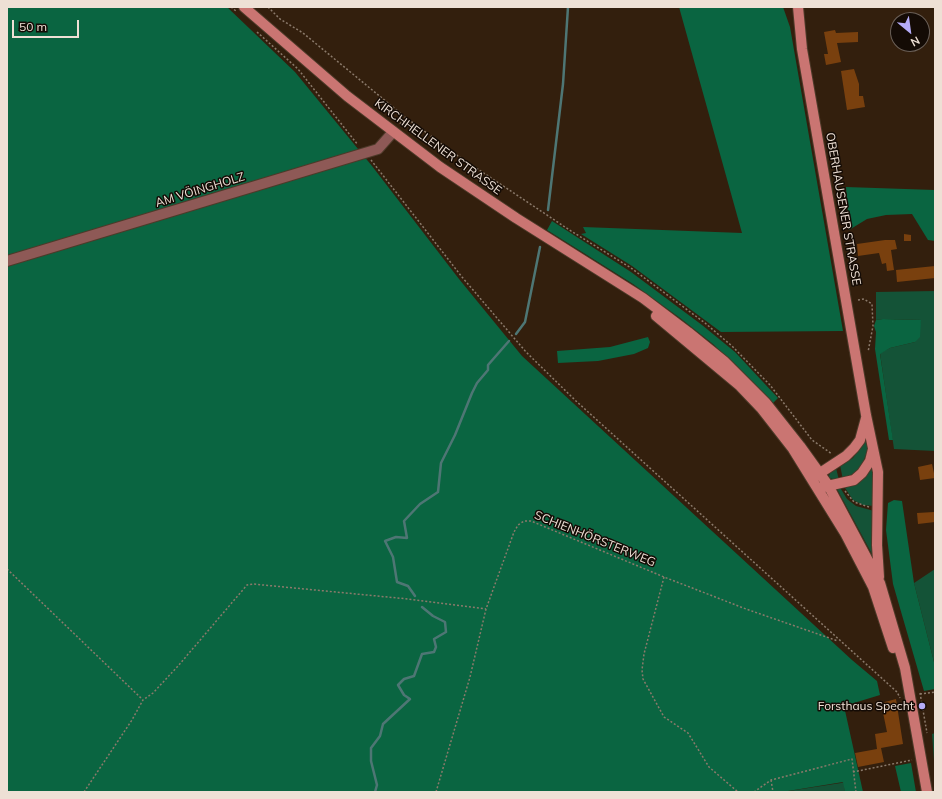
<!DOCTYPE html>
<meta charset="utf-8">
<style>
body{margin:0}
#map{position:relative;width:942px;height:799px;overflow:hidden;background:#331f0d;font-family:Mulish,sans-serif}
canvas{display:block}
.frame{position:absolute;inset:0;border:8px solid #eee0d5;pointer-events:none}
.north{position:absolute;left:890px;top:12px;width:40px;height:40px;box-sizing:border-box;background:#140b05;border:1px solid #6b6058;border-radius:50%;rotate:151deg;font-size:11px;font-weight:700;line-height:16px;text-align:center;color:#eee0d5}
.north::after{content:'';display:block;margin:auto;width:14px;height:18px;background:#b5acf8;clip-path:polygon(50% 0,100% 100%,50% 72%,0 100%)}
.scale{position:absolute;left:12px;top:20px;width:67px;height:18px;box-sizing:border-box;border:2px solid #eee0d5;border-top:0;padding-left:5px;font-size:12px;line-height:14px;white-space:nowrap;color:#eee0d5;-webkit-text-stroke:3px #140b05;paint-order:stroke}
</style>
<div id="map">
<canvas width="942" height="799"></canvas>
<div class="frame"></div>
<div class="north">N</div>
<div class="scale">50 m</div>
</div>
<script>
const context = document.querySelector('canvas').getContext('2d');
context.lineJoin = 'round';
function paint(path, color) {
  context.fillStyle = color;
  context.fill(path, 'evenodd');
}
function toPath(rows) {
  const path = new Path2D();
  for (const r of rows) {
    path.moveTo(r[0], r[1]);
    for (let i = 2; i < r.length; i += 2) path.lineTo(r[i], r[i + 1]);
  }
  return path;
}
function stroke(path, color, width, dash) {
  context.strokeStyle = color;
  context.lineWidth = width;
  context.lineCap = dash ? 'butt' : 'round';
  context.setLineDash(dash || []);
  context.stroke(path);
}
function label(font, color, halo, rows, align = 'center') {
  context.font = font + ' Mulish,sans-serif';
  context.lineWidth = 3;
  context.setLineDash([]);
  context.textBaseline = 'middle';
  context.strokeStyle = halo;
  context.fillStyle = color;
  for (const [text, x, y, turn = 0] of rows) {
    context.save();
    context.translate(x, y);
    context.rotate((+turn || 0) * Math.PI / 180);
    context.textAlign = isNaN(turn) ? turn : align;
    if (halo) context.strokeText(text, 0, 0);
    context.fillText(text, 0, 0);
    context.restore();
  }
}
const green = toPath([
 [935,291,935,451,894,449,880,353,890,348,915,342,921,320,883,319,876,320,876,292],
 [867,440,870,445,861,467,854,475,843,480,840,465,853,458,864,441],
 [873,464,874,506,863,505,853,500,845,488,859,482],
 [836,468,839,480,828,478,830,473],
 [837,489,841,489,847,499,856,506,874,511,873,556],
 [935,569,935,666,914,583],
 [935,733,935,774,932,734],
 [844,782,845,792,782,792,841,783]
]);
const forest = toPath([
 [7,7,227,7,295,72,372,166,459,279,522,356,852,660,877,681,880,695,844,706,863,792,845,792,843,782,782,792,7,792],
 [679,7,783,7,790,27,843,331,721,332,632,266,581,234,586,233,583,227,742,233],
 [846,187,935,190,935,241,928,240,912,214,886,215,867,219,849,230],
 [552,221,631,272,702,325,735,352,778,398,773,403,713,344,680,318,633,284,547,230],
 [883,319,921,320,920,337,915,342,890,348,880,354,893,440,889,440,875,349,876,332,874,326,876,320],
 [648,337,650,342,648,348,634,354,598,361,558,363,557,351,610,347],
 [894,500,902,501,914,583,935,666,935,689,924,691,893,584,886,530,888,503],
 [911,763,916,792,901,792,895,766]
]);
const stream = toPath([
 [548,210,563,84,568,7],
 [516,334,525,322,540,247],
 [415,596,408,586,397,582,393,557,385,541,396,537,407,538,404,521,420,504,438,492,441,463,455,435,472,393,477,383,488,370,488,365,509,341],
 [375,792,377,785,371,761,371,748,380,736,383,724,410,699,404,695,398,685,404,679,414,676,422,654,434,652,436,647,434,639,446,632,445,622,433,616,422,607]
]);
const building = toPath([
 [835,30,836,33,858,32,858,42,837,43,841,62,826,65,824,54,828,54,824,32],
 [854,69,859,84,859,96,863,96,865,107,847,110,841,71],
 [904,234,911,235,911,241,904,241],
 [885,240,895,240,897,249,891,250,894,270,887,271,886,263,882,264,879,253,858,256,857,244],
 [935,266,935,278,897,282,896,270],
 [932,464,935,478,920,480,918,467],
 [934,512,935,522,918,524,917,513],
 [896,699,903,744,881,748,884,762,858,767,855,753,877,749,875,734,887,732,881,703]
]);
const path = toPath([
 [231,7,236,11],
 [268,7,280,19,303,33,405,117,458,156,571,231,631,268,705,323,732,346,770,385,812,440,832,454],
 [257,32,298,69,358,145],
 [400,124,405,117],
 [371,160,462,277,526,352,576,401,897,692,900,698],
 [858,300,864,299,872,304,873,326,868,352],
 [845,491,854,502,869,507],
 [7,569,143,700],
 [664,577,644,654,642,670,643,679,664,717,688,733,709,767,738,792],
 [920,693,927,733],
 [920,694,935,692],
 [853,772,912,760],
 [771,780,773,792],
 [84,792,132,720,143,700,153,693,178,666,247,585,253,584,408,599,486,609],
 [436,792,470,677,486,609,514,532,518,525,524,521,531,521,664,577,746,609,838,641],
 [754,792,771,780,852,759,856,792]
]);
const street = toPath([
 [7,261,378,149,393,132]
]);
const secondary = toPath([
 [244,7,347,96,440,167,516,218,643,298,688,332,725,362,766,403,800,446,828,485,880,583,905,668,927,792],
 [798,7,802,49,866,415,878,472,877,545,879,577],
 [656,316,740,386,761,408,793,449,845,533,873,587,893,648],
 [814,477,846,456,854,448,860,440,866,418],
 [823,487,854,480,862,473,870,461,873,449]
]);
const markers = [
 [922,706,4,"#b5acf8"]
];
const streetNames = [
 ["KIRCHHELLENER STRASSE",438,147,36],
 ["AM VÖINGHOLZ",200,190,-17],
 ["OBERHAUSENER STRASSE",843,209,80],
 ["SCHIENHÖRSTERWEG",595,539,22]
];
const poiNames = [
 ["Forsthaus Specht",914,706]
];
paint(green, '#145337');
paint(forest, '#0a6541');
stroke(stream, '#4e7674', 2.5);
paint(building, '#79400e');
stroke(street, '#4d3a29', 12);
stroke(secondary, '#4d3a29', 12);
stroke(path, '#8b7a6b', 1.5, [2, 2]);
stroke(street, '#8e5956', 10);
stroke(secondary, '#ca7572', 10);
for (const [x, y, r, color] of markers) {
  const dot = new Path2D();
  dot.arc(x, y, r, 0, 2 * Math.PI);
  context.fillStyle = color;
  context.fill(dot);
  stroke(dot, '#140b05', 1.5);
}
label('12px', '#eee0d5', '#140b05', streetNames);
label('12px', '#eee0d5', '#140b05', poiNames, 'right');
</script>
